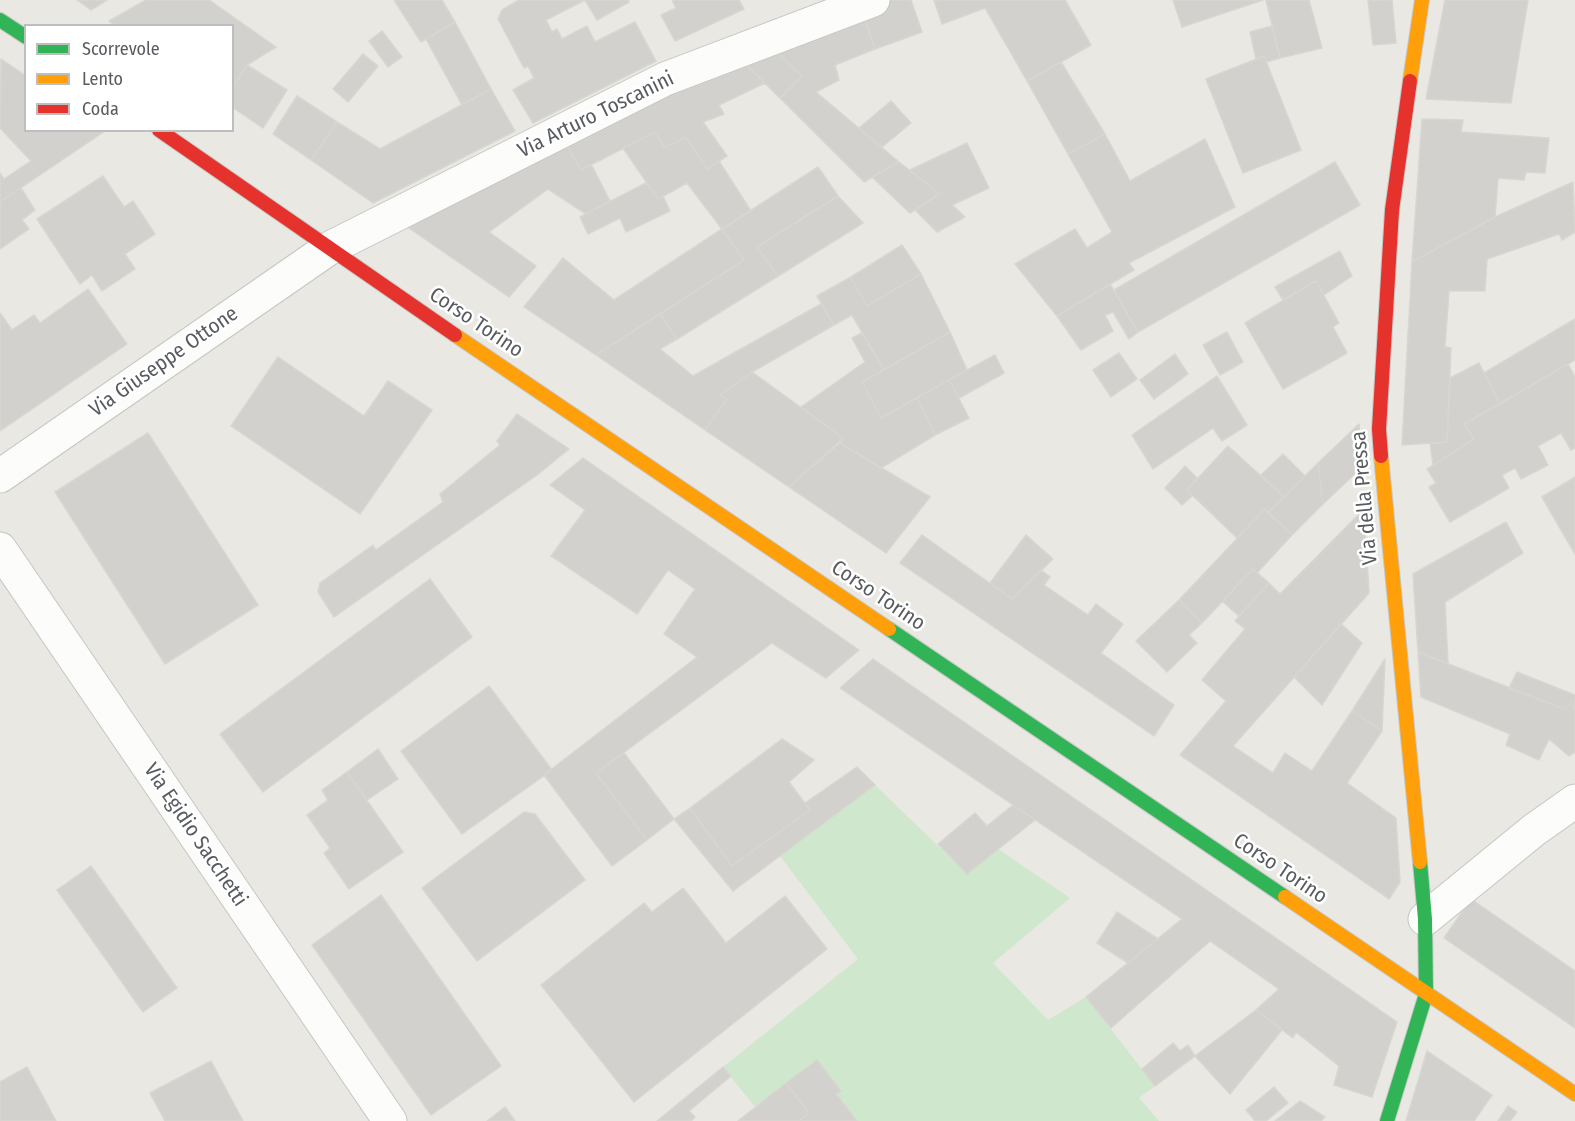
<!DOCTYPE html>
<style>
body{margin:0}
#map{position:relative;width:1575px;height:1121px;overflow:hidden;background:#e9e8e2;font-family:"Fira Sans Condensed",sans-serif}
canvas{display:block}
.legend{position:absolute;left:24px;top:24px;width:210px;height:108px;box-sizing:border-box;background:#fff;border:2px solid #bcbec0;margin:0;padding:8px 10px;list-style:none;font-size:18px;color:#585c61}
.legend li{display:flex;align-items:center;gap:12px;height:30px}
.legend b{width:30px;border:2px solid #bcbec0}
</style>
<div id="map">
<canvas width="1575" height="1121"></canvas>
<ul class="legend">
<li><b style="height:8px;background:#30b455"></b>Scorrevole</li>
<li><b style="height:8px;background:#ff9f0a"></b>Lento</li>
<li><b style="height:8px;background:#e5322d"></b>Coda</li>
</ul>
</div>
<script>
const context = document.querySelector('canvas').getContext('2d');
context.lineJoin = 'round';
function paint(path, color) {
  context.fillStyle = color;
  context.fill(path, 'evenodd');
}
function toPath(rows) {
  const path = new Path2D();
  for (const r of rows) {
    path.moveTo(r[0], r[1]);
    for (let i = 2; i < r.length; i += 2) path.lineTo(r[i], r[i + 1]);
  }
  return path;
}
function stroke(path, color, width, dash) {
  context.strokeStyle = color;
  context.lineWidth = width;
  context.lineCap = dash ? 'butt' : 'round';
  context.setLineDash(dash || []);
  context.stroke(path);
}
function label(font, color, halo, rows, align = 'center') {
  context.font = font + ' "Fira Sans Condensed",sans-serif';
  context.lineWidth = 5;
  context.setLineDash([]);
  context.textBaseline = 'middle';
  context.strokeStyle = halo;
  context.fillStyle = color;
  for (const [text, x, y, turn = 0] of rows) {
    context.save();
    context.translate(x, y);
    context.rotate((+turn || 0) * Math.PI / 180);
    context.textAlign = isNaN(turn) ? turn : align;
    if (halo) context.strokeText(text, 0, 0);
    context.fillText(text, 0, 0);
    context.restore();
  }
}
const green = toPath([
 [875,785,967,874,998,849,1070,898,993,963,1048,1020,1086,997,1155,1086,1139,1098,1159,1121,857,1121,836,1094,841,1090,817,1060,755,1107,723,1067,858,959,780,856]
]);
const building = toPath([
 [77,0,107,0,91,10,77,0],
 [146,0,209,0,276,47,247,65,232,89,232,26,115,26,109,21,146,0],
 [394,0,442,0,455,22,421,42,394,0],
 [519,0,585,0,546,20,552,32,557,29,562,39,587,26,595,42,635,22,656,61,533,123,513,90,534,78,528,66,524,68,498,19,502,10,519,0],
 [585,0,628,0,629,2,597,20,585,0],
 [672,0,739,0,744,9,675,41,661,15,676,8,672,0],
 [888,0,911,0,922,32,875,49,861,9,888,0],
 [934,0,1065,0,1091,45,1027,81,985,8,942,24,934,0],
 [1173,0,1263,0,1182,27,1173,0],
 [1266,0,1309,0,1322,48,1280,58,1266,0],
 [1368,0,1392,0,1396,43,1373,45,1368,0],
 [1445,0,1528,0,1511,103,1426,99,1445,0],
 [861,9,875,49,835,65,839,80,816,92,899,162,864,182,780,98,802,76,767,42,861,9],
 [455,22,491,89,462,105,426,39,455,22],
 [1272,26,1280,58,1266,62,1264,56,1256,59,1250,32,1272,26],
 [382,31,402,57,388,67,369,41,382,31],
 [767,42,802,76,780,98,735,54,767,42],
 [363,54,378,66,348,102,333,89,363,54],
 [735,54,765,83,719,105,724,114,703,122,727,156,707,169,686,137,664,148,655,132,581,170,564,141,735,54],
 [1264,56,1301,150,1243,173,1206,79,1264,56],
 [1,59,26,76,26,130,105,131,0,202,0,173,4,179,31,161,0,128,1,59],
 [1061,62,1105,134,1068,154,1027,81,1061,62],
 [247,65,287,90,263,128,232,107,232,89,247,65],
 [491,89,515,131,373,203,311,160,337,122,380,149,491,89],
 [297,96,337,122,311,160,273,134,297,96],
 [891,101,911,123,882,147,859,128,891,101],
 [1422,119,1463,120,1461,132,1549,138,1545,173,1526,172,1524,180,1498,178,1495,217,1412,262,1422,119],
 [655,132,664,148,686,137,707,169,719,161,751,211,722,229,687,183,658,199,623,148,655,132],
 [1105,134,1130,181,1205,139,1235,207,1129,263,1134,270,1057,316,1015,264,1075,229,1087,248,1112,232,1068,154,1105,134],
 [564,141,581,170,591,164,610,201,586,214,548,189,489,232,536,266,509,297,403,224,564,141],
 [967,143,989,188,952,205,965,217,937,232,915,210,940,194,910,170,967,143],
 [899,162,940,194,910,213,872,177,899,162],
 [1335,162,1360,205,1138,332,1114,290,1335,162],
 [818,167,838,196,757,247,778,276,677,339,660,314,744,260,722,229,818,167],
 [103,176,124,207,133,201,155,234,125,254,135,269,102,291,92,275,80,284,37,219,103,176],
 [1573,182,1575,232,1562,240,1559,234,1487,259,1485,291,1449,291,1445,347,1451,348,1447,442,1402,445,1412,262,1495,217,1573,182],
 [646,183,658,199,663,196,670,211,626,232,620,218,588,234,580,217,646,183],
 [21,188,35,210,22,220,29,229,0,249,0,202,21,188],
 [838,196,863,223,778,276,757,247,838,196],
 [722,229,744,260,596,355,524,307,563,258,614,300,722,229],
 [902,245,921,274,867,306,851,277,902,245],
 [1340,251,1352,276,1324,295,1316,281,1283,300,1275,287,1340,251],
 [921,274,950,332,884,370,852,315,834,325,817,296,851,277,867,306,921,274],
 [1316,281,1339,323,1333,327,1347,353,1283,389,1245,323,1316,281],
 [1110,284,1138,332,1129,339,1113,312,1105,315,1113,331,1081,350,1057,316,1110,284],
 [88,289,127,344,0,431,0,313,12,330,34,315,40,323,88,289],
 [821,304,834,325,752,372,720,395,727,399,705,430,596,355,660,314,677,339,660,349,693,376,821,304],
 [1575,319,1575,360,1500,404,1484,373,1575,319],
 [950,332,967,370,881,418,862,382,950,332],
 [1227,332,1243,362,1220,375,1203,345,1227,332],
 [862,333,884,370,862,382,881,418,917,398,935,435,881,468,840,443,843,438,801,407,865,362,852,338,862,333],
 [1119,353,1137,379,1111,397,1093,370,1119,353],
 [1175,354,1188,374,1154,399,1140,380,1175,354],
 [995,355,1004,373,959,398,949,380,995,355],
 [278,357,364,416,388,381,432,410,360,514,231,426,278,357],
 [1479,363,1500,404,1464,424,1474,439,1433,465,1430,444,1447,442,1450,378,1479,363],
 [1568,364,1575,377,1575,448,1571,450,1561,433,1538,446,1548,465,1521,479,1515,468,1502,475,1509,488,1450,522,1429,487,1436,483,1427,469,1474,439,1464,424,1568,364],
 [752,372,843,438,789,487,705,430,727,399,720,395,752,372],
 [1217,376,1247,425,1222,441,1213,428,1153,469,1132,435,1217,376],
 [949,380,969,418,935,435,917,398,949,380],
 [517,414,569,449,537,475,334,617,318,592,320,583,373,545,376,550,443,502,440,494,500,445,497,441,517,414],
 [1359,424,1361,468,1323,504,1318,463,1359,424],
 [148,433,258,605,165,664,55,492,148,433],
 [840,443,930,497,886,553,789,487,840,443],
 [1228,446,1284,497,1268,513,1265,509,1237,538,1187,490,1228,446],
 [1283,454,1305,476,1284,497,1261,475,1283,454],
 [583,458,859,650,826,678,772,643,596,773,647,840,612,866,544,775,697,657,664,634,695,589,668,570,637,614,551,556,585,510,550,485,583,458],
 [1318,463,1323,504,1292,535,1268,513,1318,463],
 [1185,466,1197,478,1187,490,1192,496,1182,505,1165,488,1185,466],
 [1575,477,1575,554,1542,497,1575,477],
 [1265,509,1292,535,1257,573,1253,569,1202,623,1179,600,1265,509],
 [1364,509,1369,593,1233,746,1273,773,1285,753,1312,771,1352,711,1382,731,1347,783,1396,818,1400,882,1389,899,1180,755,1226,701,1202,680,1245,629,1235,621,1269,583,1280,594,1364,509],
 [1506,522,1523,553,1445,602,1448,664,1418,652,1413,574,1506,522],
 [922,535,1012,599,1041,570,1050,577,1044,585,1088,615,1096,604,1123,624,1101,653,1174,705,1154,736,900,563,922,535],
 [1026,535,1053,559,1012,599,990,583,1026,535],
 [1253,569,1269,583,1239,616,1222,601,1253,569],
 [430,579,472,637,263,792,220,734,430,579],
 [1179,600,1202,623,1189,635,1197,643,1167,672,1136,641,1179,600],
 [1341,624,1362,643,1322,705,1294,677,1341,624],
 [1418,652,1564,709,1571,703,1575,709,1575,752,1569,756,1549,739,1539,760,1506,745,1510,734,1421,697,1418,652],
 [873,659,1397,1022,1372,1097,1334,1085,1339,1066,1296,1032,1293,1038,1256,1010,1279,989,1210,941,1111,1028,1086,997,1182,919,840,688,873,659],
 [1385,659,1382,731,1352,711,1385,659],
 [1517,672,1575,695,1575,709,1571,703,1564,709,1509,688,1517,672],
 [489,686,552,770,462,834,401,751,489,686],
 [782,739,814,760,789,782,810,810,732,866,690,808,782,739],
 [378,749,398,779,367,800,347,772,378,749],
 [624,753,674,819,647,840,596,773,624,753],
 [857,767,875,785,733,891,674,819,690,808,732,866,810,810,805,803,857,767],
 [347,772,403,852,349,889,324,853,330,848,307,815,328,800,322,790,347,772],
 [1013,805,1035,820,967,874,938,844,975,813,987,826,1013,805],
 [524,812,535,814,585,880,477,961,422,888,524,812],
 [91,866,177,988,143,1012,57,890,91,866],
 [683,888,726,943,785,896,827,949,634,1102,541,985,644,903,652,912,683,888],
 [381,895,501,1066,431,1115,312,945,381,895],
 [1471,899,1575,971,1575,1028,1444,938,1471,899],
 [1117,912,1158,939,1128,963,1097,943,1117,912],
 [1256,1010,1282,1030,1230,1094,1195,1056,1256,1010],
 [1173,1043,1180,1051,1188,1045,1195,1056,1155,1086,1142,1069,1173,1043],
 [1427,1051,1492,1095,1474,1121,1406,1121,1427,1051],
 [817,1060,841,1091,836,1094,857,1121,799,1121,809,1113,786,1083,817,1060],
 [211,1061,243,1121,165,1121,150,1093,211,1061],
 [27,1067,39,1089,56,1121,0,1121,0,1082,27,1067],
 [723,1067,731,1076,689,1111,695,1117,691,1121,657,1121,723,1067],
 [786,1083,809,1113,799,1121,738,1121,786,1083],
 [1274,1087,1288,1103,1266,1121,1255,1121,1246,1110,1274,1087],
 [1300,1101,1325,1117,1321,1121,1275,1121,1300,1101],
 [1508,1106,1517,1112,1510,1121,1498,1121,1508,1106],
 [505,1107,515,1121,487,1121,505,1107]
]);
const street = toPath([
 [0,476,328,249,665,79,873,0],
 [0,549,390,1121],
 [1425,919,1534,830,1575,801]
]);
const fast = toPath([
 [0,20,26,37],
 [889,629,1285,897],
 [1387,1121,1426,994,1425,919,1420,862]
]);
const slow = toPath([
 [1410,81,1422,0],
 [455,335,889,629],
 [1381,456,1420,862],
 [1285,897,1575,1094]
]);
const jam = toPath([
 [159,130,455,335],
 [1381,456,1379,429,1392,210,1410,81]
]);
const streetNames = [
 ["Via Arturo Toscanini",596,115,-26],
 ["Corso Torino",476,323,34],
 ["Via Giuseppe Ottone",164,362,-35],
 ["Via della Pressa",1365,498,-95],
 ["Corso Torino",878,596,34],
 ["Via Egidio Sacchetti",195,835,56],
 ["Corso Torino",1280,869,34]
];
paint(green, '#cfe7cc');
paint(building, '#d2d1cd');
stroke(building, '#d8d6d1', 1.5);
stroke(street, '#c5c6c4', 35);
stroke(fast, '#c6c7c6', 16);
stroke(slow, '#c6c7c6', 16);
stroke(jam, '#c6c7c6', 16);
stroke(street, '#fcfcfb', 33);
stroke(fast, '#30b455', 14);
stroke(slow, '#ff9f0a', 14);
stroke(jam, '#e5322d', 14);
label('21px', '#585c61', '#fff', streetNames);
</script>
